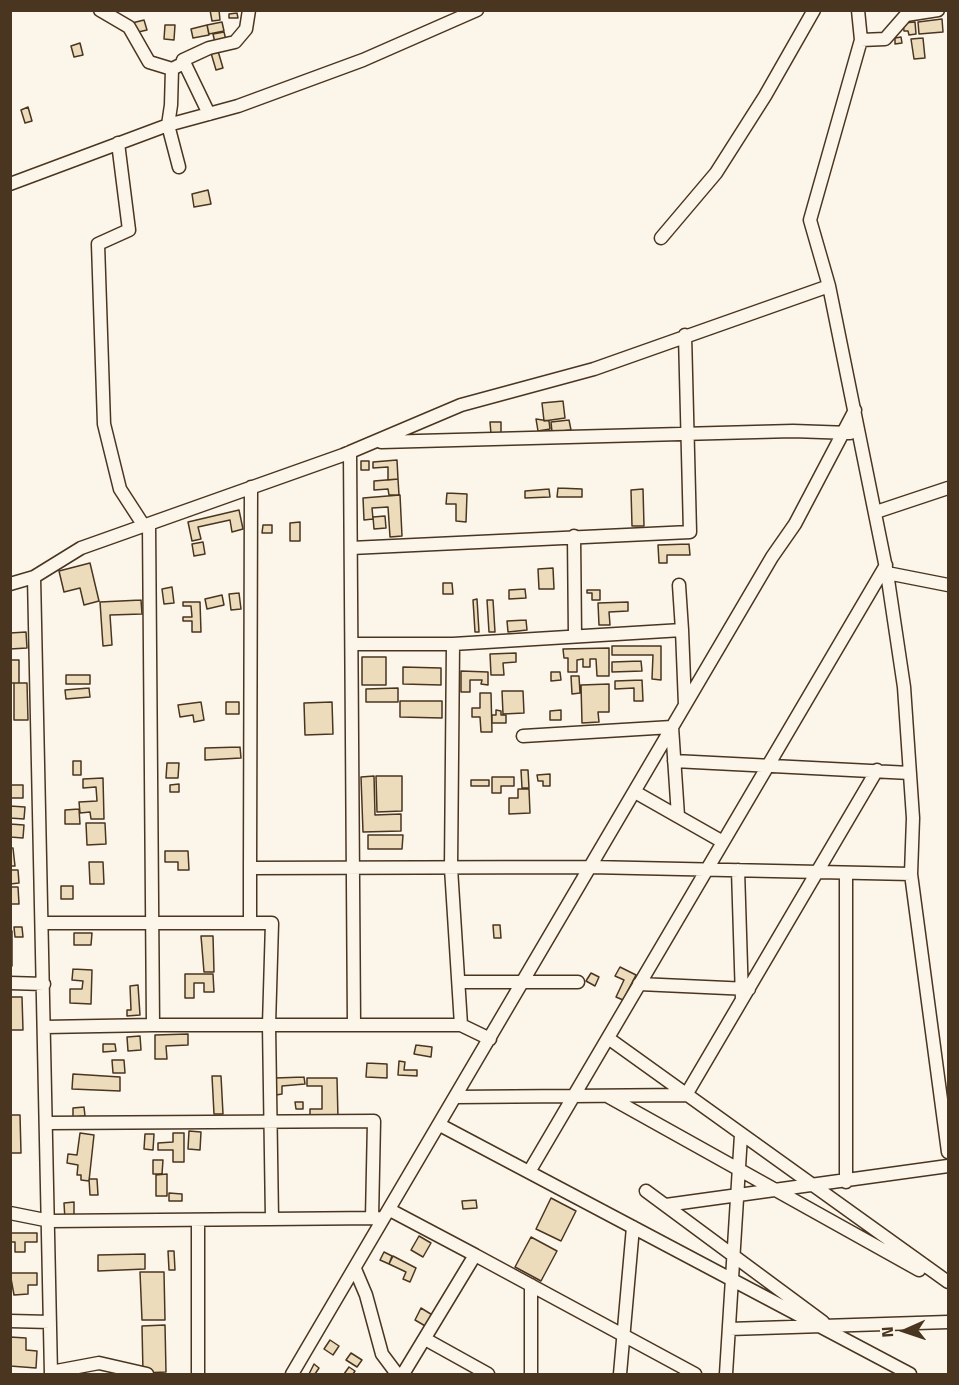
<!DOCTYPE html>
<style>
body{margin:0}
#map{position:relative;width:959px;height:1385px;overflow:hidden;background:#fbf6e9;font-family:"Titillium Web",sans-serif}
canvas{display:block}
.frame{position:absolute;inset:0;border:12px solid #4a3520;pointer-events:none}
.north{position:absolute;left:875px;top:1301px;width:60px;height:60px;-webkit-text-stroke:4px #fbf6e9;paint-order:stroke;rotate:267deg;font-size:16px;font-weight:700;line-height:24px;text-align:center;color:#4a3520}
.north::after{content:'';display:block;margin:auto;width:21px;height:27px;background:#4a3520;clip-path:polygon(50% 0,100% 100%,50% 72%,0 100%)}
</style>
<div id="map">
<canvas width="959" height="1385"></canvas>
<div class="frame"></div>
<div class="north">N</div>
</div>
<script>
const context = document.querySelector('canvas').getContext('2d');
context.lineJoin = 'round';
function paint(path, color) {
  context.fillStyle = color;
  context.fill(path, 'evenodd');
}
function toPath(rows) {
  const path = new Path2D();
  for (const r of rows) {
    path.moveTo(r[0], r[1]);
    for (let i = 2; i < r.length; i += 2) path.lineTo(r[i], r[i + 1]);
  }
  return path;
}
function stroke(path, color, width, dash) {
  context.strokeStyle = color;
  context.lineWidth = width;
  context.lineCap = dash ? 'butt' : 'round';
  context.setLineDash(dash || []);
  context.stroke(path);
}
const building = toPath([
 [210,10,219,10,220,20,212,21,210,10],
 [237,13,238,18,229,18,229,14,237,13],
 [942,19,943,32,919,34,918,22,942,19],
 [144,20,147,30,134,33,132,23,144,20],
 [222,22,224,31,209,34,207,25,222,22],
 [915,22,916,34,909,35,908,31,904,31,903,23,915,22],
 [165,25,175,25,174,40,164,39,165,25],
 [207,25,209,35,193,38,191,29,207,25],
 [224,32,226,40,215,43,213,34,224,32],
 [901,37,902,43,895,44,895,38,901,37],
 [923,38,925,58,914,59,911,39,923,38],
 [80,43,83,55,74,57,71,46,80,43],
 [218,51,223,68,216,70,211,53,218,51],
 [28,107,32,121,25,123,21,110,28,107],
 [208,190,211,204,194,207,192,194,208,190],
 [563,401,565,418,544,421,542,403,563,401],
 [536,419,549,421,550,429,538,431,536,419],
 [569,420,571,430,552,432,551,422,569,420],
 [490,422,501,422,501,434,491,434,490,422],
 [397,460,398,479,388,480,388,467,373,468,373,462,397,460],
 [361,461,369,461,369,470,361,470,361,461],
 [398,479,399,495,389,495,388,489,374,490,374,481,398,479],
 [558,488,582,489,582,497,557,497,558,488],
 [549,489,550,497,525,498,525,491,549,489],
 [643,489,644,526,632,526,631,490,643,489],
 [447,493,467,494,466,522,456,521,456,504,446,504,447,493],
 [400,495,402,536,390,537,388,507,372,508,373,519,364,520,363,498,400,495],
 [239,510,243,529,232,532,230,520,198,527,201,539,192,541,188,522,239,510],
 [385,516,386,528,374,529,373,517,385,516],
 [300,522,300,541,290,541,290,523,300,522],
 [263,525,272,525,272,533,262,533,263,525],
 [203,542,205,554,194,556,192,544,203,542],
 [689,544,690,555,667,555,667,563,659,563,658,545,689,544],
 [90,563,99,601,84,605,80,588,64,592,59,571,90,563],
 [553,568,554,589,539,589,538,569,553,568],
 [443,583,452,583,453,594,443,594,443,583],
 [172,587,174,603,164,604,162,589,172,587],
 [525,589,526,598,509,599,509,590,525,589],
 [587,590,600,590,600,600,592,600,592,593,587,593,587,590],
 [239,593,241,609,231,610,229,594,239,593],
 [222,595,224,605,207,609,205,599,222,595],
 [477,599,479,632,475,632,473,600,477,599],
 [141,600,142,614,110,615,112,645,103,646,100,602,141,600],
 [487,600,493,600,495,632,489,632,487,600],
 [183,602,200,602,201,632,192,632,192,621,183,621,183,617,192,617,191,606,183,606,183,602],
 [628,602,628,611,609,612,610,625,599,625,598,603,628,602],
 [526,620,527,630,508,632,507,621,526,620],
 [26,632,27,648,10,649,10,633,26,632],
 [612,646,661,646,661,680,652,679,653,655,612,655,612,646],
 [609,648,609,676,597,676,596,659,590,659,590,667,583,667,583,659,577,660,577,672,568,672,568,658,564,658,563,649,609,648],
 [516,653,516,662,503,663,504,675,491,675,490,654,516,653],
 [362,657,386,657,386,685,362,685,362,657],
 [10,660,19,660,19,683,10,683,10,660],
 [641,661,642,671,612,672,612,662,641,661],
 [403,667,441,668,441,685,403,684,403,667],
 [461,671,488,672,488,685,481,684,482,680,470,680,470,692,461,692,461,671],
 [551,672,560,672,561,680,551,681,551,672],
 [66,675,90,675,90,684,66,684,66,675],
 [571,676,579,676,580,693,572,694,571,676],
 [642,680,643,701,634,701,634,688,615,689,615,681,642,680],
 [14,683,27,683,28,720,14,720,14,683],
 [609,684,609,712,598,712,599,722,582,723,581,685,609,684],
 [89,688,90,697,66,699,65,690,89,688],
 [398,688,398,702,366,702,366,689,398,688],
 [502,691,523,691,524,713,503,714,502,691],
 [480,693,491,693,492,732,481,732,480,717,472,717,472,708,480,708,480,693],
 [400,701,442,701,442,718,400,717,400,701],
 [201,702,204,720,194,722,193,715,180,717,178,705,201,702],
 [226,702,239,702,239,714,226,714,226,702],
 [332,702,333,734,305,735,304,703,332,702],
 [496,710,501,711,501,715,506,715,506,723,492,723,492,715,496,715,496,710],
 [561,710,561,720,550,720,550,711,561,710],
 [240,747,241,758,205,760,205,748,240,747],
 [73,761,81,761,81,775,73,775,73,761],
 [167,763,179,763,178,778,166,778,167,763],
 [521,770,528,770,529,788,522,788,521,770],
 [550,774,550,786,543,786,543,781,538,781,537,775,550,774],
 [374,776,375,815,401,814,401,831,363,832,361,777,374,776],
 [376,776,402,776,402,811,377,812,376,776],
 [492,777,514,777,514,786,501,786,501,793,492,793,492,777],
 [103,778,104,819,91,819,90,812,80,813,79,802,97,801,96,787,83,788,83,779,103,778],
 [471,780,489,780,489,786,471,786,471,780],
 [179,784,179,792,170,792,170,785,179,784],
 [10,785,23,785,23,798,10,798,10,785],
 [518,789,529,789,530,813,509,814,509,798,518,798,518,789],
 [10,806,25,807,24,819,10,818,10,806],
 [79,809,80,824,65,824,65,810,79,809],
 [86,823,105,823,106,844,87,845,86,823],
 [10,824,24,825,23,838,10,837,10,824],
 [368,835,403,835,402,849,368,849,368,835],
 [10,848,13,848,15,866,10,866,10,848],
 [165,851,188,851,189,870,178,870,178,862,165,862,165,851],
 [89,862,103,862,104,884,90,884,89,862],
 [10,870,18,870,19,883,10,884,10,870],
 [61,886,73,886,73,899,61,899,61,886],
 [10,887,18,887,19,904,10,904,10,887],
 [493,925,500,925,501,938,494,938,493,925],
 [14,927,22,927,23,937,15,937,14,927],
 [10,931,12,931,12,966,10,966,10,931],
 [74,933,92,933,91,945,74,945,74,933],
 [201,936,213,936,214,972,204,972,201,936],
 [620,967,636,975,623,1000,616,997,624,980,615,976,620,967],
 [73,969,92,970,91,1004,70,1003,70,989,82,989,83,981,72,980,73,969],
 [591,973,599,977,595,986,586,981,591,973],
 [185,974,213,974,214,992,204,992,204,983,194,983,194,998,185,998,185,974],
 [138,985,140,1015,127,1016,127,1010,131,1010,130,986,138,985],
 [10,997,22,997,23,1030,10,1030,10,997],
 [188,1034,188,1045,166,1046,167,1059,155,1059,155,1035,188,1034],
 [140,1036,141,1050,128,1051,127,1037,140,1036],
 [103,1044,115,1044,116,1051,103,1052,103,1044],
 [416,1045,432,1047,431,1057,414,1054,416,1045],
 [112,1060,124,1060,125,1073,113,1073,112,1060],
 [399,1061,405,1062,404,1070,417,1070,417,1076,398,1075,399,1061],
 [367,1063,387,1064,387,1078,366,1077,367,1063],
 [73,1074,120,1077,120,1091,72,1089,73,1074],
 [212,1076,221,1076,223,1114,214,1114,212,1076],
 [304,1077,305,1084,282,1086,282,1094,276,1095,275,1078,304,1077],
 [307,1078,337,1078,338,1118,310,1118,310,1109,322,1109,322,1086,307,1086,307,1078],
 [295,1102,303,1102,303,1109,296,1109,295,1102],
 [84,1107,85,1116,73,1117,73,1108,84,1107],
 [10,1115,20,1115,21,1153,10,1153,10,1115],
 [189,1131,201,1132,200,1150,188,1149,189,1131],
 [80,1133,94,1135,89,1181,81,1180,81,1175,77,1175,78,1165,67,1163,68,1154,77,1155,80,1133],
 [173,1133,184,1133,184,1162,173,1162,173,1150,158,1150,158,1143,173,1142,173,1133],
 [145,1134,154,1134,153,1150,144,1149,145,1134],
 [153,1160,163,1160,162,1174,153,1174,153,1160],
 [167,1174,167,1196,156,1196,156,1175,167,1174],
 [89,1179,97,1179,98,1195,90,1195,89,1179],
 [169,1193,182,1194,182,1201,169,1201,169,1193],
 [551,1198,576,1211,561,1241,536,1229,551,1198],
 [476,1200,477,1208,463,1209,462,1201,476,1200],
 [74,1202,74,1220,65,1220,64,1203,74,1202],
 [10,1233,37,1233,37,1242,25,1242,25,1252,15,1252,15,1242,10,1242,10,1233],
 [419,1236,431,1243,423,1257,411,1250,419,1236],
 [531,1237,557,1251,541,1281,515,1267,531,1237],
 [168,1251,174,1251,175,1270,169,1270,168,1251],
 [384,1252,392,1256,389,1264,380,1260,384,1252],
 [145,1254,145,1269,98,1271,98,1255,145,1254],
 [393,1256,416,1268,410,1282,403,1279,406,1272,389,1264,393,1256],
 [140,1272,164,1272,165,1320,142,1320,140,1272],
 [10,1273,37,1273,37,1285,28,1285,28,1294,14,1295,10,1273],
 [421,1308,434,1316,427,1327,415,1320,421,1308],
 [165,1325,166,1372,143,1373,142,1326,165,1325],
 [10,1337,26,1338,26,1350,37,1351,36,1368,10,1366,10,1337],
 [330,1340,339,1346,333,1355,324,1349,330,1340],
 [351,1353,362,1360,357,1367,346,1360,351,1353],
 [314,1364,319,1368,315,1374,309,1374,314,1364],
 [349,1367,355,1371,353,1374,344,1374,349,1367]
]);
const street = toPath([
 [100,10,129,27,149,62,172,69],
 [858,10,861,40,810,220,829,286,887,573,904,687,913,818,911,874],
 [861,40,885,39,906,15,938,10],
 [183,60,209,114],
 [118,143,129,230,98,244,104,424,120,489,144,526],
 [179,167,168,125,171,105,172,69,182,64,183,60,209,48,235,42,246,29,249,10],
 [10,184,168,125,238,106,363,60,477,10],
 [661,238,716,173,765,96,814,10],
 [381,442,793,431,850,433],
 [350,452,354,1025],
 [251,487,250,868,590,867,911,874,948,1152],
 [876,512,948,488],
 [574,536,575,636],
 [351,548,690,532,685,335],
 [887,573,948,585],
 [34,577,81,548,343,455,461,405,594,369,829,286],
 [10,584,34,577,51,1374],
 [679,585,682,630],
 [352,644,453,644,451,868,461,1025],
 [453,644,682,630,685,705],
 [523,736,672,727,678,816],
 [674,761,910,773],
 [635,792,723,842],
 [738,870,742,999],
 [846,873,846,1182],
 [43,923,250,923,250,868],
 [250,923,272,923,269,1025,272,1219],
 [459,982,578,982],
 [10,983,44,984],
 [639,984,749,989],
 [153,1025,461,1025,490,1039],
 [45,1027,153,1025,149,524],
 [608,1038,948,1282],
 [456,1097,686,1095,877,770],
 [609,1097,919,1270],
 [47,1123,374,1121,372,1218],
 [440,1125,910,1374],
 [529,1172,886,565],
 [646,1191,823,1322],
 [666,1205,948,1166],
 [390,1210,475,1255,403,1374],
 [10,1213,50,1221,378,1218],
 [198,1220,198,1374],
 [475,1255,695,1374],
 [355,1269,366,1295,382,1354,397,1374],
 [10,1321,50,1322],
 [729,1329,948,1322],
 [425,1339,488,1374],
 [51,1372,99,1363,147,1374],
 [292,1374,772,557,795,524,855,410],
 [531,1374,531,1285],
 [620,1374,633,1227],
 [726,1374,741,1135]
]);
paint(building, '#ecdcbc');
stroke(building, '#4a3520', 1.5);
stroke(street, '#4a3520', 15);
stroke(street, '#fbf6e9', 12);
</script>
